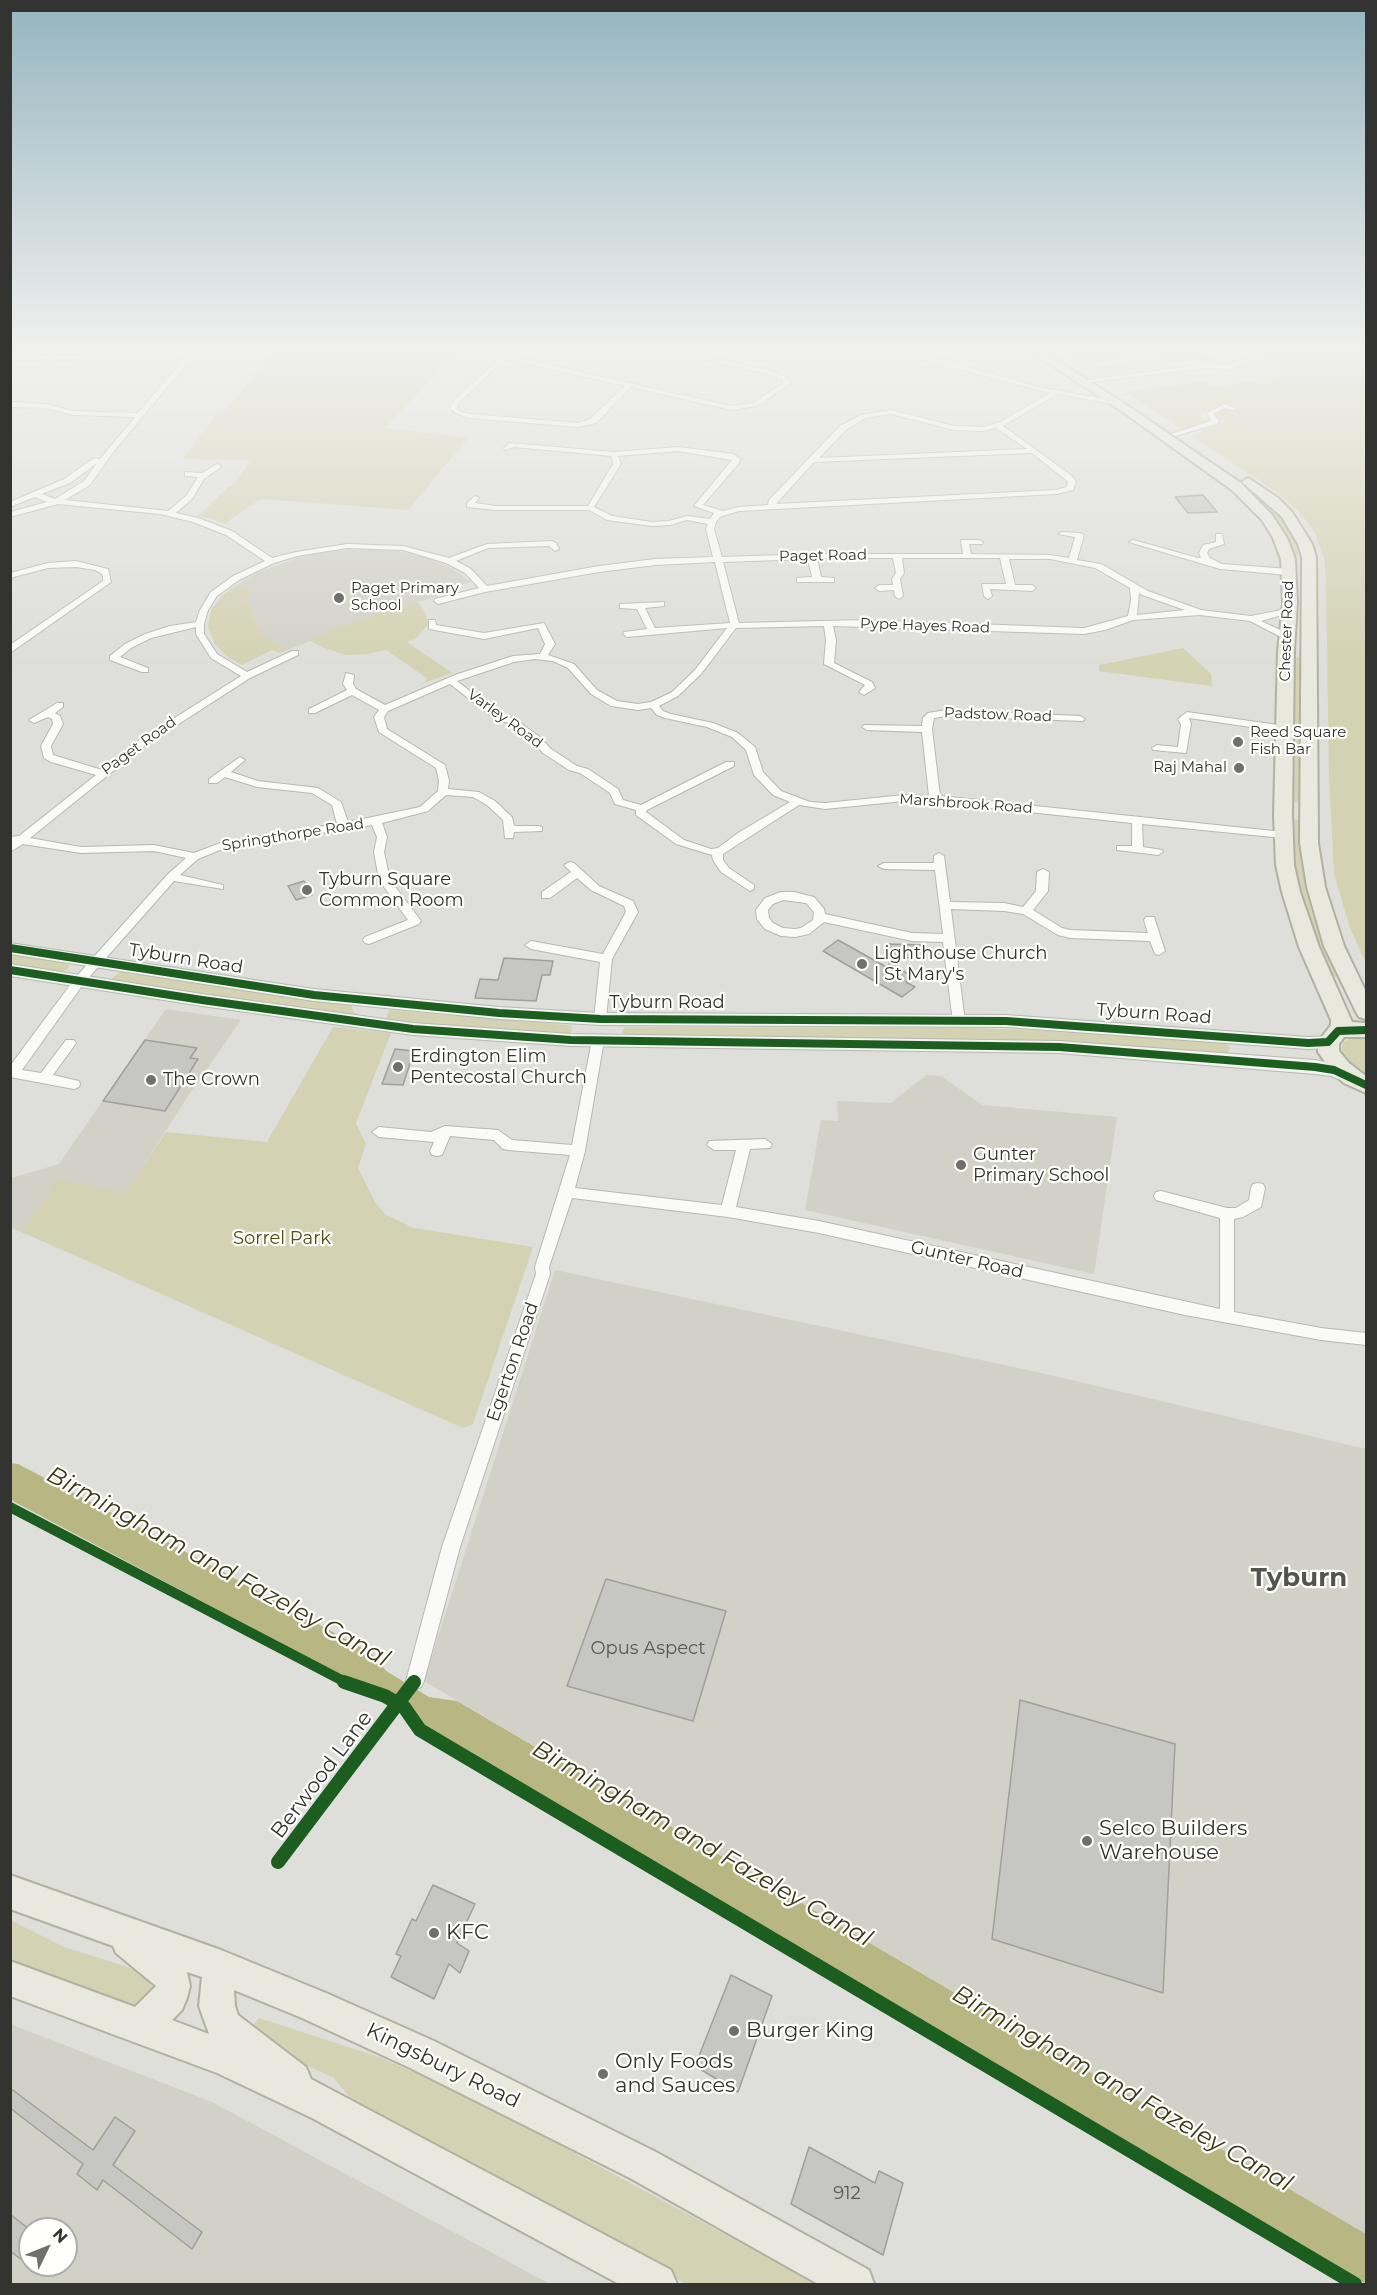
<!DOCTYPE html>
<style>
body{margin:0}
#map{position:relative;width:1377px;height:2295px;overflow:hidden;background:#dededa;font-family:Montserrat,sans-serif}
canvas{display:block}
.frame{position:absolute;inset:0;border:12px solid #333331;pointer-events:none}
.north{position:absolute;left:18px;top:2217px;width:60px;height:60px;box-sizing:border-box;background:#fffffe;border:2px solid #adadac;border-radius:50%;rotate:47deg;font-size:16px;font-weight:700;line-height:24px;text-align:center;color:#333331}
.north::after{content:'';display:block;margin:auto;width:21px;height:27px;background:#6f6f6c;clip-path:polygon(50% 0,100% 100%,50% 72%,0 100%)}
</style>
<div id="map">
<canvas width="1377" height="2295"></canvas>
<div class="frame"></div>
<div class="north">N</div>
</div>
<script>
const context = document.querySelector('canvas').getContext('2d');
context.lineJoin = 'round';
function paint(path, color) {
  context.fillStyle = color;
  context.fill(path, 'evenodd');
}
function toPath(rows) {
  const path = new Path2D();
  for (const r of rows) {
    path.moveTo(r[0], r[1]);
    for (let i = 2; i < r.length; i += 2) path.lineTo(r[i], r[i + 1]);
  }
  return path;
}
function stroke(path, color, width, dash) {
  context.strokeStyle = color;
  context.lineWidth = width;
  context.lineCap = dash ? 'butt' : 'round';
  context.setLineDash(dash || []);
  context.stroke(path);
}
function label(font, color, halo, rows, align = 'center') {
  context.font = font + ' Montserrat,sans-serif';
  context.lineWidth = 4.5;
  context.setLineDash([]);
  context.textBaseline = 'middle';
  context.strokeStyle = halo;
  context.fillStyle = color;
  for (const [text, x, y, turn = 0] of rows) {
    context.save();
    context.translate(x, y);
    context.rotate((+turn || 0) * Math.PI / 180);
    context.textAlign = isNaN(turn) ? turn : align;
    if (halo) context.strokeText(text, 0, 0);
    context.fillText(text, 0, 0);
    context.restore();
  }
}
const built = toPath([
 [1176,347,1192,347,1215,360,1179,361,1160,356,1150,350],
 [365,549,399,551,425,557,452,568,470,582,439,591,439,596,366,617,288,650,263,635,258,627,251,607,246,600,252,590,235,586,259,572,300,557,326,552],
 [166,1009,241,1020,186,1099,85,1258,11,1228,11,1178,59,1164],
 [926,1075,941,1076,982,1105,1117,1117,1094,1274,805,1210,821,1120,838,1121,837,1101,891,1103],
 [555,1270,1037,1372,1366,1449,1366,2234,424,1681],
 [10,2024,212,2102,550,2284,11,2284],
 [30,2229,66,2229,66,2265,30,2265]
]);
const green = toPath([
 [275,347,463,347,385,428,468,438,408,510,261,499,225,523,198,516,227,488,232,486,251,460,182,459,217,413,222,413,239,394],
 [1101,347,1176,347,1080,361,1067,353],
 [1305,347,1366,347,1366,963,1350,928,1334,874,1329,775,1326,578,1324,558,1314,531,1301,514,1278,493,1193,437,1203,430,1224,421,1214,415,1224,409,1233,411,1238,407,1223,403,1200,415,1208,421,1183,430,1126,392,1203,381,1213,387,1289,375,1255,355],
 [1146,360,1159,367,1102,376,1089,368],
 [1224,469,1251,487,1282,517,1291,528,1301,554,1293,557,1283,532,1218,471],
 [235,586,253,590,246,600,251,607,258,627,263,635,288,650,280,653,272,650,242,665,229,658,215,644,208,627,211,610,222,596],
 [418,602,425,612,429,624,417,637,407,642,452,673,424,683,427,678,386,650,367,654,346,655,322,647,309,640,366,617],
 [1183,648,1211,674,1212,686,1099,671,1099,665],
 [1292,657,1303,658,1302,803,1289,801],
 [1290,819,1301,820,1305,869,1310,900,1341,977,1329,977,1301,905,1292,863],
 [10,954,66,963,69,965,68,969,59,973,11,966],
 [120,972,352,1005,353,1012,366,1018,363,1020,113,981,112,978],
 [389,1010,569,1025,572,1027,571,1032,566,1036,385,1022],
 [333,1027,391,1033,356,1123,366,1144,358,1168,376,1204,386,1215,414,1228,533,1247,473,1424,463,1428,22,1232,58,1179,126,1193,166,1132,267,1142],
 [625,1027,973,1028,1077,1032,1225,1042,1230,1048,1227,1053,1147,1048,623,1035,622,1031],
 [1355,1037,1366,1038,1366,1075,1349,1064,1341,1052,1343,1042],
 [10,1920,64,1947,131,1968,147,1980,153,1988,150,1998,132,2007,11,1962],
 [259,2018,379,2057,478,2101,817,2284,686,2284,356,2105,334,2078,287,2056,263,2041,254,2025]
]);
const water = toPath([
 [10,1463,18,1464,173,1545,364,1649,377,1658,386,1671,429,1697,457,1701,1366,2234,1366,2284,646,1857,430,1732,416,1713,377,1688,350,1680,11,1500]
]);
const building = toPath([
 [1203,495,1217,512,1188,513,1175,497,1203,495],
 [304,881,312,895,296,900,288,886,304,881],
 [838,940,890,969,889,963,912,976,906,982,915,987,902,997,823,951,838,940],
 [889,944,925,945,926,958,889,957,889,944],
 [504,958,553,961,550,975,542,975,536,1001,475,998,480,979,498,980,504,958],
 [145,1040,197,1048,190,1058,198,1059,165,1111,103,1101,145,1040],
 [395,1049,414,1051,403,1085,382,1084,395,1049],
 [606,1579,726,1611,693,1721,567,1686,606,1579],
 [1020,1700,1175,1744,1163,1993,992,1939,1020,1700],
 [433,1885,475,1904,457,1943,469,1951,460,1973,449,1964,434,1999,391,1977,401,1956,396,1954,412,1919,416,1921,433,1885],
 [731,1975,772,1996,738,2092,695,2066,731,1975],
 [10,2088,93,2150,115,2117,135,2131,113,2165,202,2232,192,2249,103,2180,97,2190,77,2174,83,2164,10,2108,10,2088],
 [809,2147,875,2183,879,2171,903,2183,883,2255,791,2204,809,2147],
 [10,2214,30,2230,30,2266,10,2251,10,2214]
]);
const minor = toPath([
 [108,347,201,347,114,451,90,485,65,500,168,511,186,496,198,477,185,476,185,472,202,473,217,464,221,466,220,468,204,479,192,499,176,513,198,518,232,531,272,558,296,552,347,544,403,546,449,558,487,544,552,541,556,543,559,549,555,551,549,546,488,548,456,561,471,569,487,586,599,566,655,559,713,557,706,529,708,524,687,520,670,525,652,526,607,520,589,510,496,510,467,507,467,503,475,496,479,498,475,503,496,506,588,506,613,464,611,456,514,447,505,450,504,448,509,443,614,452,678,447,734,454,740,459,739,463,703,505,723,511,739,507,768,505,769,500,840,426,861,415,891,410,954,426,983,427,1000,422,1050,393,873,347,918,353,1039,387,1116,401,1114,404,1057,394,1003,426,1072,476,1076,482,1073,490,1057,494,739,511,720,517,716,522,714,529,722,557,812,554,963,554,961,540,979,540,983,542,982,544,969,544,971,554,1050,555,1069,558,1075,537,1058,534,1062,532,1080,533,1084,535,1077,560,1101,564,1148,591,1201,610,1251,616,1292,608,1292,612,1261,621,1289,634,1289,638,1283,638,1250,621,1200,615,1133,620,1105,630,1084,634,833,626,836,640,834,663,872,682,875,688,864,695,859,692,865,685,824,664,826,640,824,626,736,628,701,674,678,696,659,706,663,711,671,714,713,723,738,733,755,747,763,772,781,791,810,802,825,803,904,795,929,796,922,732,867,730,862,727,864,725,922,726,923,718,928,713,946,710,1080,716,1085,719,1083,721,946,716,934,718,932,729,940,796,1283,832,1288,835,1283,838,1142,824,1143,847,1162,850,1163,852,1158,855,1117,850,1117,846,1132,846,1132,823,935,802,904,801,825,809,799,805,723,854,723,860,729,868,754,885,754,889,750,891,721,872,713,860,712,855,676,844,636,815,636,810,615,804,610,793,580,773,569,770,543,753,533,742,509,723,495,719,450,684,388,711,384,717,387,729,445,765,449,781,448,789,479,792,495,801,512,817,514,826,538,826,542,827,542,831,514,832,513,838,505,838,503,820,487,805,473,797,446,795,428,811,382,823,387,837,384,852,390,880,421,921,419,924,369,944,365,943,363,940,365,937,408,920,379,880,374,852,377,837,372,825,344,831,340,830,225,848,198,859,180,875,223,885,223,889,174,881,84,983,22,1070,41,1073,66,1040,74,1040,76,1043,74,1046,53,1075,79,1081,80,1084,79,1087,74,1089,10,1077,10,1066,76,977,167,875,186,858,154,851,81,853,23,844,10,852,11,837,19,836,96,775,51,762,44,758,41,746,53,724,52,719,48,717,34,723,29,720,57,703,63,703,63,707,55,713,60,716,63,724,51,746,53,755,102,770,135,743,241,676,211,658,196,634,196,627,151,638,131,648,120,657,148,668,148,672,142,672,110,660,110,656,125,644,145,634,170,626,196,622,200,610,211,592,233,576,265,561,226,535,193,522,160,514,58,504,10,517,10,512,47,502,35,497,10,507,10,502,64,479,94,458,100,459,135,417,73,415,46,408,12,407,12,402,46,404,73,411,138,413,191,351,113,349,81,359,10,360,10,356,81,355,108,347],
 [891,414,954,430,983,431,996,428,1027,449,819,458,846,430,865,418,891,414],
 [678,451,732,460,694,506,714,513,710,519,687,516,669,521,652,522,612,516,594,507,621,464,618,456,678,451],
 [1032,453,1066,480,1068,482,1067,487,1056,490,776,504,814,462,1032,453],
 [97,463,84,481,55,499,42,494,70,483,97,463],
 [347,548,403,550,446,563,465,573,479,588,435,599,434,601,438,604,485,592,599,572,655,565,715,562,730,623,655,628,645,608,664,606,664,602,620,604,620,608,637,609,647,629,624,632,623,634,627,637,727,628,695,670,672,692,651,702,638,704,617,701,597,690,574,664,548,655,555,644,544,623,484,633,436,625,435,620,429,620,429,629,484,639,538,628,545,644,540,654,513,656,455,675,385,705,356,689,353,684,354,675,346,673,343,684,347,690,309,709,309,713,315,713,352,695,379,710,374,717,379,732,436,768,439,781,438,791,420,807,348,822,341,802,318,788,258,781,231,772,245,760,240,757,209,779,209,783,217,783,225,777,257,787,312,793,332,805,337,824,223,842,194,853,154,845,81,847,30,838,143,747,250,678,298,655,298,651,292,651,247,672,217,654,204,634,204,624,208,610,217,596,239,580,274,563,297,556,347,548],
 [817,558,893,558,896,573,892,579,893,585,879,585,875,588,879,591,894,590,895,596,899,599,903,596,900,579,904,573,902,558,1000,558,1006,584,982,584,984,596,988,599,992,596,990,589,1032,591,1036,588,1032,585,1015,585,1009,559,1050,559,1095,568,1130,588,1131,600,1128,616,1084,628,864,620,739,623,723,562,808,559,812,577,797,578,797,582,834,582,834,578,821,577,817,558],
 [1139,593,1142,595,1185,610,1137,615,1139,593],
 [535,659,553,661,568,668,591,694,611,706,638,710,651,708,657,715,665,718,707,727,732,737,746,750,754,775,773,795,790,802,738,833,718,848,711,849,684,840,646,812,647,810,734,766,734,762,726,762,641,805,623,800,618,789,588,769,577,766,551,749,541,738,515,719,501,715,457,681,514,662,535,659],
 [512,347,518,347,510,356,731,406,753,403,783,383,783,380,768,374,650,347,660,347,772,371,788,378,790,384,757,406,731,410,631,387,596,423,578,427,469,418,455,413,450,408,454,400,512,347],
 [506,359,625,386,590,419,578,423,470,414,459,411,457,408,459,402,506,359],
 [1073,347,1089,347,1051,353,1048,351,1073,347],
 [1254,356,1256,359,1230,369,1204,368,1084,383,1081,381,1204,364,1229,365,1254,356],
 [1224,404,1236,408,1233,410,1225,408,1213,414,1219,420,1217,424,1175,436,1171,434,1211,421,1207,413,1224,404],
 [1216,534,1222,534,1224,544,1209,549,1207,553,1210,558,1222,564,1289,569,1293,572,1289,575,1220,569,1129,542,1133,540,1198,558,1201,558,1199,553,1203,545,1216,542,1216,534],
 [76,561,108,569,111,582,10,653,10,645,103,581,103,576,101,573,95,570,76,567,48,568,10,578,10,573,48,563,76,561],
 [1187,712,1285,726,1290,729,1285,732,1189,718,1191,724,1186,753,1153,750,1152,748,1157,745,1178,747,1181,724,1178,719,1187,712],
 [939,853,944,856,950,902,1004,903,1023,907,1036,891,1037,872,1043,869,1049,872,1048,891,1033,910,1062,928,1070,930,1148,933,1144,920,1146,917,1154,917,1165,951,1159,955,1155,954,1150,941,1070,938,1058,935,1023,914,1004,911,951,909,965,1022,959,1026,953,1022,943,942,912,941,824,922,809,934,795,937,781,936,765,929,757,919,756,910,765,898,781,892,794,892,814,897,824,909,825,914,912,933,943,934,935,870,884,869,878,866,884,863,934,863,934,856,939,853],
 [783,900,806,903,814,912,813,920,801,928,795,929,783,928,773,923,769,918,768,910,773,904,783,900],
 [570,862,574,863,599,886,633,901,638,912,612,959,606,1019,600,1023,594,1019,600,962,531,949,525,945,531,941,603,954,626,912,624,906,591,890,577,878,550,898,542,898,542,892,571,872,564,865,570,862],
 [598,1036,604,1040,585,1151,575,1188,722,1205,736,1150,714,1150,707,1145,709,1141,765,1139,772,1144,770,1148,750,1149,736,1207,819,1221,1220,1309,1220,1218,1156,1200,1154,1196,1156,1192,1161,1191,1227,1208,1236,1208,1249,1200,1251,1188,1253,1184,1258,1183,1263,1184,1265,1188,1261,1207,1243,1217,1234,1219,1234,1312,1321,1328,1366,1333,1366,1345,1321,1340,1185,1315,819,1233,728,1217,572,1198,549,1267,550,1274,460,1547,424,1681,421,1687,415,1690,409,1687,406,1681,442,1547,536,1274,535,1267,570,1155,508,1150,503,1149,494,1140,450,1136,442,1155,437,1156,432,1155,430,1151,434,1142,379,1137,372,1132,379,1127,431,1132,445,1126,498,1130,512,1140,572,1145,592,1040,598,1036]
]);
const secondary = toPath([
 [10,943,314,989,499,1007,600,1013,1006,1015,1308,1037,1328,1036,1334,1037,1337,1042,1334,1047,1328,1048,1308,1049,1006,1027,600,1025,499,1019,314,1001,10,954,10,943],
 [10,964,202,994,413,1023,571,1034,1059,1041,1315,1060,1341,1065,1359,1073,1361,1078,1359,1083,1352,1085,1331,1076,1315,1074,1059,1053,571,1046,413,1035,202,1006,10,976,10,964]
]);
const trunk = toPath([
 [1024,347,1036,347,1131,408,1242,484,1272,515,1287,538,1295,559,1297,603,1294,651,1292,815,1294,865,1300,892,1319,947,1352,1022,1366,1023,1366,1037,1344,1037,1339,1044,1339,1051,1349,1063,1366,1076,1366,1093,1344,1083,1333,1073,1318,1052,1318,1042,1331,1025,1331,1020,1299,947,1282,892,1276,865,1274,815,1278,651,1283,603,1281,559,1273,538,1262,520,1232,490,1123,412,1024,347],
 [1248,478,1278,498,1292,512,1312,544,1316,557,1318,843,1325,887,1344,946,1366,992,1366,1019,1359,1017,1356,1012,1324,946,1307,887,1300,843,1302,557,1298,544,1282,517,1242,482,1248,478],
 [10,1875,221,1950,326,1993,434,2041,656,2152,869,2270,874,2284,818,2284,630,2178,408,2067,302,2018,234,1990,235,2006,238,2015,306,2067,311,2079,671,2270,677,2284,619,2284,312,2118,217,2073,10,1996,10,1961,135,2007,156,1986,116,1953,113,1946,10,1909,10,1875],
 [187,1972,202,1977,199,2006,209,2034,172,2020,182,2010,187,1998,190,1986,187,1972]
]);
const cyclewayFar2 = toPath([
 [10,948,314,995,499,1013,600,1019,1006,1021,1308,1043,1328,1042,1338,1031,1366,1030],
 [10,970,202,1000,413,1029,571,1040,1059,1047,1315,1067,1334,1070,1366,1085]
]);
const cyclewayFar1 = toPath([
 [10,1507,347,1683],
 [413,1683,415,1681]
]);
const cycleway = toPath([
 [344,1682,385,1696,404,1707,420,1730,1355,2284],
 [278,1862,414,1682]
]);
const markers = [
 [339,598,6,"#6f6f6c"],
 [1238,742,6,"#6f6f6c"],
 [1239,768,6,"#6f6f6c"],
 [307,890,6,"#6f6f6c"],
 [862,964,6,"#6f6f6c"],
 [398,1067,6,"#6f6f6c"],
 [151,1080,6,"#6f6f6c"],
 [961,1165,6,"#6f6f6c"],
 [1087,1841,6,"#6f6f6c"],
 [434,1933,6,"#6f6f6c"],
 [734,2031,6,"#6f6f6c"],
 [603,2074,6,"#6f6f6c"]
];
const farStreetnames = [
 ["Paget Road",823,556,-1],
 ["Pype Hayes Road",925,626,2],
 ["Chester Road",1287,631,-88],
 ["Padstow Road",998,715,2],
 ["Varley Road",505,719,36],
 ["Paget Road",139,746,-36],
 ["Marshbrook Road",966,804,4],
 ["Springthorpe Road",293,835,-9]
];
const farPoinames = [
 ["Paget Primary",351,589],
 ["School",351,606],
 ["Reed Square",1250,733],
 ["Fish Bar",1250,750],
 ["Raj Mahal",1227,768,"right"]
];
const poiNames = [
 ["Tyburn Square",319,880],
 ["Common Room",319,901],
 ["Lighthouse Church",874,954],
 ["| St Mary's",874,975],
 ["Erdington Elim",410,1057],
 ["Pentecostal Church",410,1078],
 ["The Crown",163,1080],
 ["Gunter",973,1155],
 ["Primary School",973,1176]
];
const streetNames = [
 ["Tyburn Road",186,959,9],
 ["Tyburn Road",667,1003],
 ["Tyburn Road",1154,1014,4],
 ["Gunter Road",967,1260,13],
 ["Egerton Road",513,1362,-71]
];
const parkNames = [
 ["Sorrel Park",282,1239]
];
const nearNumbernames = [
 ["Opus Aspect",648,1649],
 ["912",847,2194]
];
const nearStreetnames = [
 ["Berwood Lane",322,1775,-53],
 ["Kingsbury Road",443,2066,26]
];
const nearPoinames = [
 ["Selco Builders",1099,1829],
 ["Warehouse",1099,1853],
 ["KFC",446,1933],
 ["Burger King",746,2031],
 ["Only Foods",615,2062],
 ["and Sauces",615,2086]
];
const nearWaternames = [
 ["Birmingham and Fazeley Canal",218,1567,29],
 ["Birmingham and Fazeley Canal",702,1844,30],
 ["Birmingham and Fazeley Canal",1122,2089,30]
];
const nearQuarternames = [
 ["Tyburn",1299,1578]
];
paint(built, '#d1d1c8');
paint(green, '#d3d2b2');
paint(water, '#b8b682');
paint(building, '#c6c6c3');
stroke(building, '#9f9f9d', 1.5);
stroke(minor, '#b7b7b5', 2);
stroke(secondary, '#b7b7b5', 2);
stroke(trunk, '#b1b1a2', 4);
paint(minor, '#fafaf9');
paint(secondary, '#f3f3ef');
paint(trunk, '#e8e8de');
stroke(cyclewayFar2, '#1b5e20', 8);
stroke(cyclewayFar1, '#1b5e20', 10);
stroke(cycleway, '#1b5e20', 14);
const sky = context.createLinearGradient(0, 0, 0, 668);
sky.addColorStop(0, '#95b5bf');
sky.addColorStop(0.52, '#f0f0ee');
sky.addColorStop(1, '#f0f0ee00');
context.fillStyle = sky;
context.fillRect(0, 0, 1377, 668);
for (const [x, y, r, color] of markers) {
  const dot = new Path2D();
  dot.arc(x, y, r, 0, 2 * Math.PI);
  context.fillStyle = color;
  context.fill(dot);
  stroke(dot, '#fffffe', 2);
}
label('15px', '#333331', '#fffffe', farStreetnames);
label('15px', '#333331', '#fffffe', farPoinames, 'left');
label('18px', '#333331', '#fffffe', poiNames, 'left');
label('18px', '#333331', '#fffffe', streetNames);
label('18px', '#504e16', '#fffffe', parkNames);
label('18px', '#585856', null, nearNumbernames);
label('21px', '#333331', '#fffffe', nearStreetnames);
label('21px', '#333331', '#fffffe', nearPoinames, 'left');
label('italic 24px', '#3a3918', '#fffffe', nearWaternames);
label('bold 26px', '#54544f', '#fffffe', nearQuarternames);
</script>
